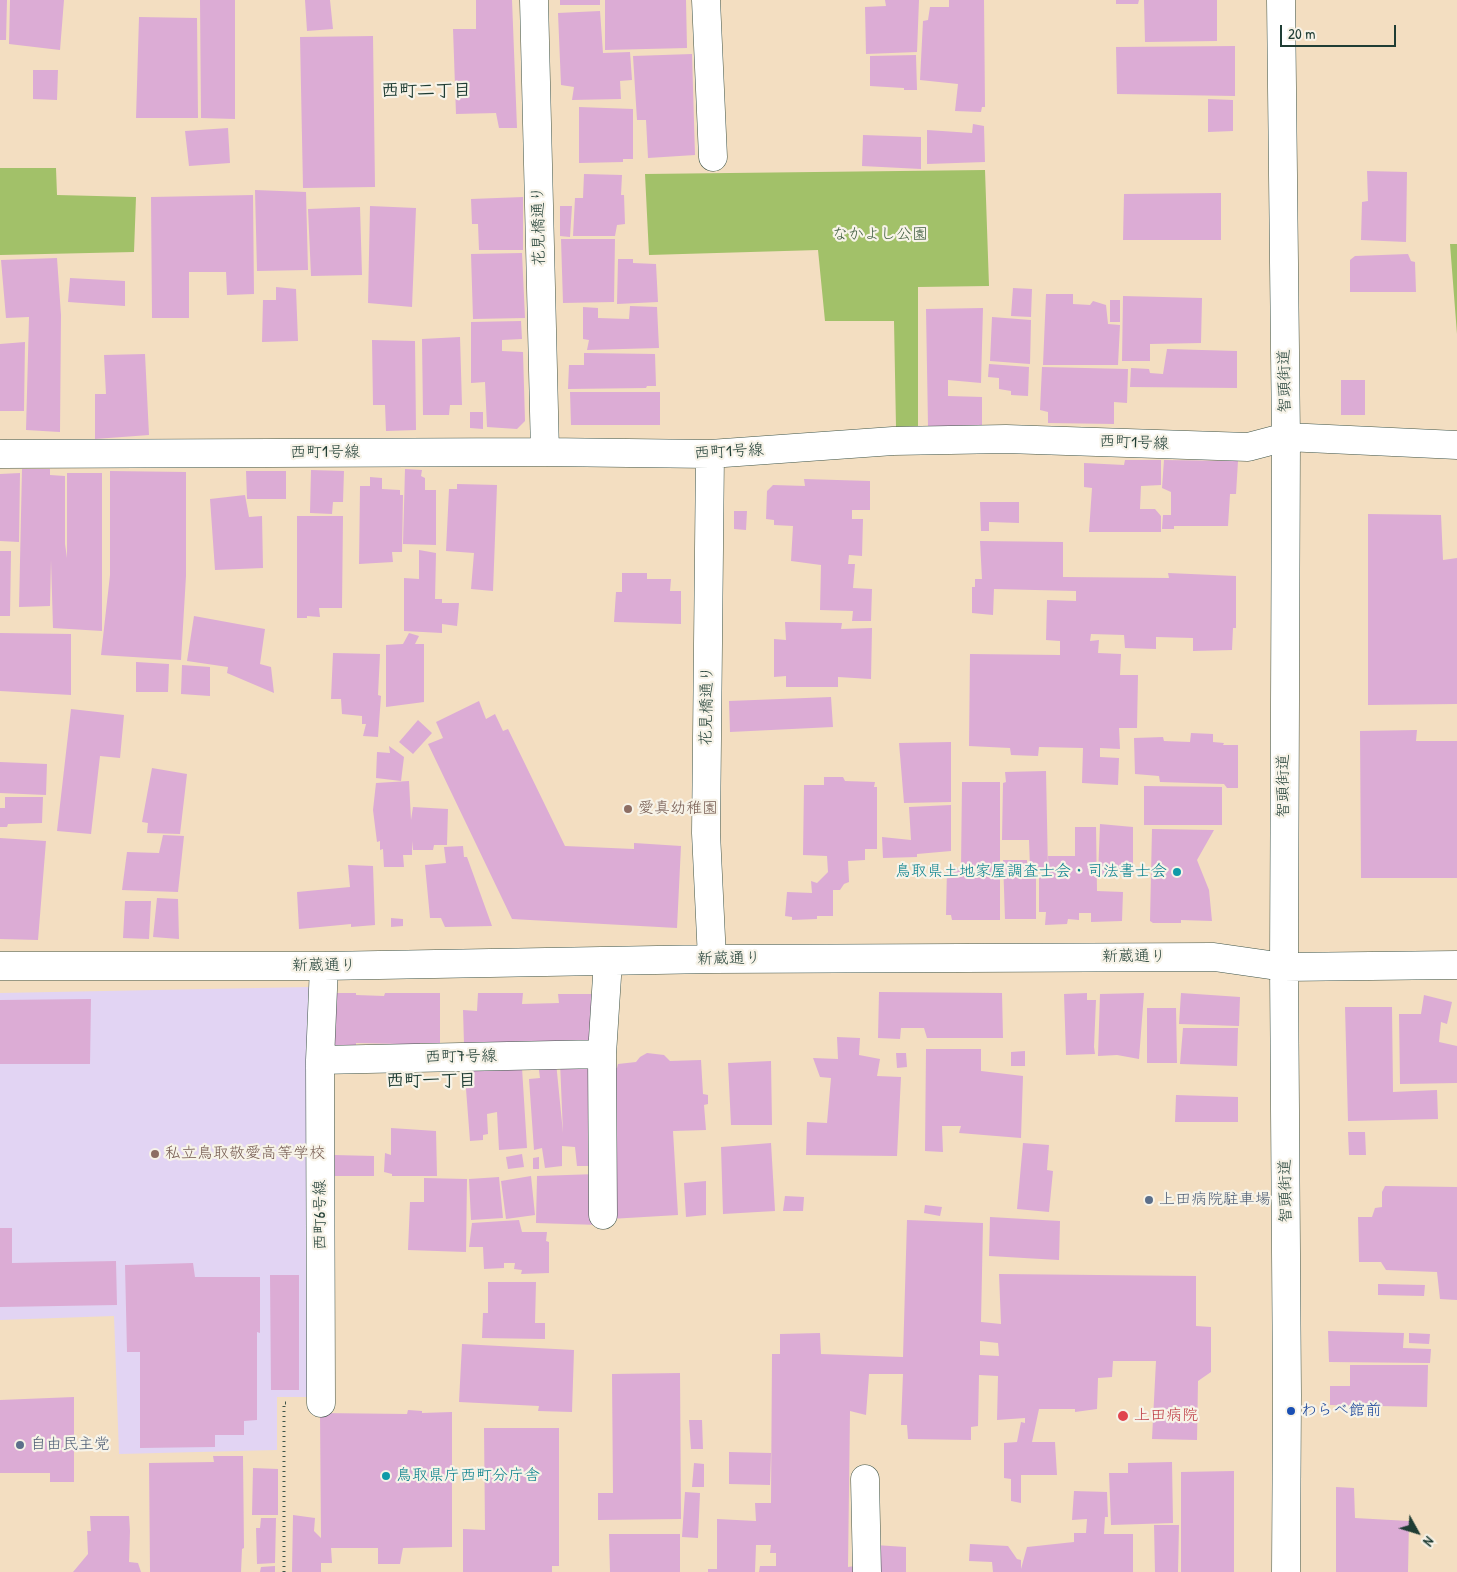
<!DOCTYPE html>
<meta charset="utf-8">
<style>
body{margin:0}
#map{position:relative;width:1457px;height:1572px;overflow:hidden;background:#f3dec1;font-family:"Patrick Hand",sans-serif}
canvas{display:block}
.north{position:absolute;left:1392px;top:1507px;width:50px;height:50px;-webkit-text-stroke:4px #f7f3e8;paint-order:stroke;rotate:129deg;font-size:14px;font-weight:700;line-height:20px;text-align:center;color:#1f3d34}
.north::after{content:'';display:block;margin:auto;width:18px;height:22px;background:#1f3d34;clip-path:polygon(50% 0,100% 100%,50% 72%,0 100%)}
.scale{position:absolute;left:1280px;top:25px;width:116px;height:22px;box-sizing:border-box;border:2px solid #1f3d34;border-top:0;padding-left:6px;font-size:15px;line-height:18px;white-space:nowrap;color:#1f3d34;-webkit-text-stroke:4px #f7f3e8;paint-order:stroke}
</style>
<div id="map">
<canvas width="1457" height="1572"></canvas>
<div class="north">N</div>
<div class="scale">20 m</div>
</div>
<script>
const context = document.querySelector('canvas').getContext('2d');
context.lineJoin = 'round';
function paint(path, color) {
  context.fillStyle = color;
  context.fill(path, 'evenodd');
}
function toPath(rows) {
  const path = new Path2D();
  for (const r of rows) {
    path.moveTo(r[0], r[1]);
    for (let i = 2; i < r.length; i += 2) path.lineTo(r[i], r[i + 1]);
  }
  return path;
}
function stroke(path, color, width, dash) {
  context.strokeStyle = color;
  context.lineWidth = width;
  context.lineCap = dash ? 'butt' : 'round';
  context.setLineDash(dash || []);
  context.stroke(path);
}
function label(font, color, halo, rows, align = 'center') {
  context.font = font + ' "Patrick Hand","Klee One",sans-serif';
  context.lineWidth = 4.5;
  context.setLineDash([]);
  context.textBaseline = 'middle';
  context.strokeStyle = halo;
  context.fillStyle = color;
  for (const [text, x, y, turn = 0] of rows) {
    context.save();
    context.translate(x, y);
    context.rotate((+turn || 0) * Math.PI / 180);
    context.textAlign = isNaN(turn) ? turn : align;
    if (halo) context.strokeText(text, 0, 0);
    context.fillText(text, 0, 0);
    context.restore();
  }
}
const built = toPath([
 [310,987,311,1397,277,1397,277,1450,119,1454,114,1316,0,1320,0,993]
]);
const green = toPath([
 [0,168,56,168,57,195,136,197,134,252,0,255],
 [985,170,989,286,918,287,918,426,896,427,894,321,825,321,818,250,649,255,645,174],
 [1450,244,1457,244,1457,334]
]);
const building = toPath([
 [0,0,7,0,6,40,0,40],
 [10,0,64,0,60,50,9,44],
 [200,0,235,0,235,119,201,118],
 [305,0,330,0,333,29,307,31],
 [476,0,512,0,517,128,499,128,496,113,456,114,453,29,476,29],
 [560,0,600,0,600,5,560,5],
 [605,0,686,0,687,48,605,50],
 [885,0,919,0,917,52,866,54,865,7,886,6],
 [949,0,984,0,985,107,982,107,981,112,955,111,958,84,920,80,923,21,928,20,930,7,949,7],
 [1116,0,1139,0,1138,4,1116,4],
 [1144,0,1217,0,1217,41,1145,42],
 [600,11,603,53,630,52,632,80,620,81,621,99,572,100,574,87,561,85,558,13],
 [139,17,197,18,198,118,136,118],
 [373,36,375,187,303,188,300,37],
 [1235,46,1235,96,1117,94,1116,47],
 [692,54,695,155,648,158,646,120,637,120,633,56],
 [916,55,917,90,904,90,904,88,870,86,870,56],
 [33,70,58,70,57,100,33,99],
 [1208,99,1233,100,1233,131,1208,132],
 [579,107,633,109,633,159,623,159,623,162,579,163],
 [973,124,984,126,985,162,927,164,927,130,972,133],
 [228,128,230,163,189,166,185,131],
 [863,135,921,137,921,169,862,166],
 [1367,171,1407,172,1406,242,1361,240,1362,202,1368,201],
 [584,174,622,175,621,195,624,195,625,224,617,225,615,236,573,236,575,198,583,198],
 [255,190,306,192,308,270,257,271],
 [1221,193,1221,240,1123,240,1124,194],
 [253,195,254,294,227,295,226,272,189,272,189,318,152,318,151,197],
 [523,197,523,250,479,250,478,224,472,224,471,199],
 [370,206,416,208,412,307,368,303],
 [560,206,572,206,570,237,560,236],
 [360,207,362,275,311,276,308,209],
 [561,239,615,239,614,302,563,303],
 [522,253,525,318,473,319,471,254],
 [1408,254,1411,261,1415,262,1416,292,1350,292,1350,260,1355,256],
 [57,258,61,315,60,432,26,430,29,317,6,318,1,260],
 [618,259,633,259,633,263,656,264,658,302,617,304],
 [70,278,125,281,125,306,68,302],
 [276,287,296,289,298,341,262,342,263,300,276,300],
 [1013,288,1032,289,1031,317,1011,316],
 [1046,294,1073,294,1073,304,1090,305,1093,301,1106,305,1108,324,1120,325,1118,365,1043,365],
 [1123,296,1202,298,1201,343,1150,344,1150,361,1122,361],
 [1110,300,1120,300,1120,322,1110,322],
 [630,306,657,307,659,348,587,350,589,340,583,339,583,307,598,308,598,318,629,319],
 [983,308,981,383,948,380,948,396,982,397,982,427,928,426,926,309],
 [992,317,1031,320,1030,364,990,361],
 [521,321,522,339,502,340,502,351,523,352,525,421,517,429,487,427,485,382,471,383,471,322],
 [460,337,462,405,450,405,449,415,423,415,422,339],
 [372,340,415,341,416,430,386,431,385,405,373,405],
 [25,342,24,411,0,411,0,344],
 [1167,349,1237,351,1237,388,1130,387,1131,368,1149,369,1150,373,1163,374],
 [584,353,655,354,656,386,647,386,646,388,568,389,569,365,584,365],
 [145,354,149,435,95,439,95,394,106,394,104,355],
 [989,364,1029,367,1028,396,1011,395,1011,391,999,389,999,378,988,377],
 [1042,367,1128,369,1127,403,1114,402,1114,424,1048,423,1048,412,1040,410],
 [1341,380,1365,380,1365,415,1341,415],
 [570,392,660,392,660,425,571,425],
 [470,412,483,412,483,429,470,428],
 [1125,460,1161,460,1161,485,1141,486,1140,509,1155,509,1161,516,1161,532,1089,532,1092,488,1084,487,1084,463,1124,465],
 [1164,460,1238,461,1236,494,1230,494,1228,526,1174,526,1174,529,1162,529,1163,515,1171,515,1171,492,1162,488],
 [22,469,50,469,50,475,65,476,65,544,67,558,67,473,102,473,102,631,53,628,51,560,50,606,19,607],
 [405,469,422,470,421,476,425,478,425,490,436,490,436,545,403,544],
 [311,470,344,471,343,502,333,502,332,514,310,513],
 [110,471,186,472,186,576,181,660,101,655,110,575],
 [246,471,286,471,286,499,247,499],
 [20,473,19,542,0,541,0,474],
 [370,477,382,478,382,489,400,490,400,495,403,495,402,552,392,552,393,562,359,564,360,486,370,486],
 [804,479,870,481,870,510,852,510,852,519,863,519,862,556,849,555,848,564,855,564,853,588,872,589,871,621,852,621,853,611,820,610,821,565,791,561,793,526,774,525,774,520,766,519,767,491,773,485,805,486],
 [457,484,497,485,493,591,471,589,474,553,446,551,449,489,457,489],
 [245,495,249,517,262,516,263,568,215,570,210,499],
 [980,502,1019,502,1019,523,989,522,989,531,981,531],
 [734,511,747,511,746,530,734,529],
 [1368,514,1441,515,1443,560,1457,558,1457,704,1368,705],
 [297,516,343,516,342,608,319,608,320,617,307,616,307,618,297,618],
 [980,541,1063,542,1063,577,1169,578,1168,573,1236,576,1236,628,1233,628,1232,650,1193,651,1193,638,1156,637,1156,649,1125,648,1124,635,1091,634,1090,641,1099,640,1098,653,1121,654,1120,675,1138,675,1137,728,1119,728,1120,749,1100,748,1100,757,1119,758,1118,785,1082,783,1083,748,1039,747,1038,756,1011,755,1010,748,969,746,970,654,1060,655,1060,641,1046,640,1047,600,1076,601,1076,591,994,589,993,615,972,613,972,587,975,587,975,579,982,579],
 [419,550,436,553,435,599,442,599,442,603,459,603,457,626,442,624,442,633,404,631,404,578,419,579],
 [0,551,11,551,10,616,0,616],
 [622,573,647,573,647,579,671,579,670,591,681,591,681,624,614,622,616,592,622,592],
 [194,616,265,629,260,664,271,667,274,693,227,673,228,667,187,661],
 [785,622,842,623,841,629,872,628,871,679,838,677,838,687,786,687,786,676,774,677,774,639,786,640],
 [0,633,71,634,71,695,0,691],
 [409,633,419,636,415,644,424,644,424,702,386,707,386,645,403,644],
 [333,653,380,654,378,695,381,696,378,737,363,736,366,724,362,724,362,716,342,714,341,699,331,699],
 [136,662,169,664,168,692,136,692],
 [182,665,210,667,210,696,181,694],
 [831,697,833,727,730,732,729,701],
 [479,701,486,719,495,714,503,731,508,729,565,846,634,849,634,843,681,846,677,928,512,919,428,744,443,738,436,722],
 [71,709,124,715,120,758,100,756,91,834,57,831],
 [418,720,432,733,413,754,399,742],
 [1417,730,1416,741,1457,741,1457,878,1361,878,1360,731],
 [1191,733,1213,734,1213,742,1224,743,1223,745,1238,745,1238,788,1227,788,1224,784,1160,782,1159,776,1135,774,1134,738,1163,737,1164,741,1190,742],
 [951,742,951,802,904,803,899,743],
 [389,746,404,757,401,781,376,778,377,752,390,753],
 [0,762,47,764,46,795,0,793],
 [152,768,187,774,180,834,147,833,148,823,142,822],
 [1046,771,1048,871,1030,868,1029,840,1002,840,1003,783,1006,782,1005,772],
 [824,777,843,777,845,781,875,782,874,787,877,787,877,849,865,849,865,860,848,861,849,882,844,884,840,890,833,890,833,916,817,916,817,919,792,920,792,917,785,916,787,892,812,893,811,881,817,883,828,872,827,856,803,855,804,785,824,785],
 [409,781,411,820,413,807,448,809,447,845,434,845,433,850,413,850,412,841,412,855,403,855,404,867,384,867,383,849,380,850,380,841,377,842,373,810,376,783],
 [962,782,1000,782,1000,920,952,920,951,915,946,915,947,868,961,868],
 [1144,786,1222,787,1222,825,1144,825],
 [5,797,43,797,42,823,8,824,7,827,0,827,0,808,5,808],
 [951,805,951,851,917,854,917,857,883,858,882,837,911,840,909,807],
 [1100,824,1133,827,1133,869,1113,869,1113,878,1098,876],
 [1075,827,1096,827,1097,891,1123,892,1122,921,1091,922,1091,913,1079,913,1079,920,1068,919,1067,924,1045,925,1046,912,1039,912,1039,875,1049,875,1048,856,1075,856],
 [1152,829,1214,830,1197,860,1209,890,1212,921,1181,920,1181,923,1153,923,1150,921],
 [163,835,184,836,178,892,122,890,127,852,159,853],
 [0,838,46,841,38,940,0,939],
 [463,846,464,857,467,857,492,926,445,927,441,918,430,918,425,865,446,863,444,847],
 [1003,860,1027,860,1027,876,1036,876,1036,919,1005,919],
 [348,865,373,866,375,925,351,927,351,924,299,929,297,892,350,887],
 [157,898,178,899,179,939,153,937],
 [125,901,151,901,149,939,123,938],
 [391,918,403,919,403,926,391,927],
 [879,992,1002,993,1003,1038,927,1038,924,1028,901,1028,900,1039,878,1038],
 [333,993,356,993,356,1047,332,1046],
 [385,993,440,993,440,1043,420,1043,420,1047,399,1047,399,1044,356,1043,356,995,384,996],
 [478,993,523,993,522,1004,559,1003,558,994,597,994,595,1045,464,1044,463,1010,477,1011],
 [1087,993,1087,1000,1096,1000,1094,1047,1095,1054,1066,1055,1064,994],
 [1144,993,1139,1059,1117,1055,1098,1056,1100,994],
 [1181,993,1240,997,1239,1026,1179,1024],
 [1424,995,1452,1002,1447,1024,1441,1022,1439,1042,1457,1046,1457,1083,1400,1084,1399,1014,1421,1014],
 [91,999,90,1064,0,1064,0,1000],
 [1345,1007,1392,1007,1393,1092,1437,1090,1438,1119,1348,1121],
 [1147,1008,1176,1008,1177,1063,1147,1063],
 [1183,1028,1238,1028,1237,1066,1180,1064],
 [837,1037,860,1038,859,1055,880,1059,877,1076,901,1077,897,1156,806,1155,807,1122,827,1123,831,1078,820,1077,813,1058,838,1059],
 [926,1049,981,1049,981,1071,1023,1076,1021,1138,959,1133,961,1126,942,1126,943,1152,925,1151],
 [1025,1051,1025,1066,1011,1066,1011,1052],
 [647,1053,664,1055,670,1061,701,1060,703,1094,708,1095,708,1104,704,1105,706,1130,673,1131,678,1215,610,1219,606,1068,617,1068,618,1064,636,1062,640,1057],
 [896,1053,906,1053,907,1067,897,1068],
 [771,1061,772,1125,731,1125,728,1063],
 [556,1062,563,1133,560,1062,589,1067,597,1166,577,1166,575,1147,562,1146,562,1166,545,1168,542,1148,534,1150,529,1079,540,1078,538,1063],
 [464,1063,522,1068,527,1148,499,1150,497,1112,487,1114,488,1134,483,1135,483,1140,470,1141],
 [1176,1095,1238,1097,1238,1122,1175,1122],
 [391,1128,436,1131,437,1176,392,1176,392,1174,384,1172,385,1153,391,1155],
 [1348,1132,1365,1132,1366,1155,1349,1155],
 [771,1143,775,1211,723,1214,721,1147],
 [1023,1143,1049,1145,1047,1170,1053,1171,1049,1212,1017,1209],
 [522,1154,524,1167,508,1169,506,1157],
 [334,1155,374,1156,374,1176,333,1176],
 [539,1157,539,1169,533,1169,533,1158],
 [597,1174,599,1225,536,1223,537,1176],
 [531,1176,535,1215,506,1219,501,1181],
 [499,1177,503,1218,471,1220,469,1179],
 [424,1178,467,1179,466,1252,408,1250,410,1202,424,1202],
 [706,1181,706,1215,686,1217,684,1183],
 [1385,1186,1457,1187,1457,1300,1440,1299,1437,1272,1386,1270,1381,1262,1359,1262,1358,1217,1372,1217,1375,1208,1382,1207,1382,1192],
 [785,1196,804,1197,803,1211,783,1211],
 [925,1205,942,1207,940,1216,924,1213],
 [990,1217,1060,1221,1059,1260,989,1256],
 [519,1220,522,1232,547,1232,546,1241,549,1242,549,1273,521,1274,522,1270,514,1269,515,1263,504,1263,504,1268,484,1269,483,1247,469,1247,472,1223],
 [907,1220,983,1223,981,1322,1001,1324,999,1274,1196,1276,1196,1326,1211,1327,1211,1372,1198,1381,1197,1440,1152,1439,1156,1361,1113,1361,1112,1377,1098,1378,1097,1409,1075,1412,1075,1409,1039,1409,1032,1442,1055,1442,1057,1475,1021,1475,1021,1503,1011,1501,1011,1479,1004,1478,1004,1443,1017,1442,1021,1422,1025,1423,1025,1418,997,1420,998,1376,979,1375,978,1426,971,1427,971,1440,908,1439,907,1425,901,1425,903,1374,869,1374,866,1415,850,1411,848,1567,855,1566,855,1572,759,1572,760,1566,776,1566,776,1553,770,1553,771,1545,756,1545,755,1572,708,1572,708,1569,717,1569,717,1519,756,1521,755,1503,771,1503,772,1354,780,1354,780,1334,820,1333,821,1354,903,1357],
 [980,1341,998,1343,999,1356,980,1355],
 [0,1228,12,1228,12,1263,116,1261,117,1305,0,1307],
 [193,1263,195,1277,260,1277,260,1333,257,1332,257,1420,244,1421,244,1435,215,1435,215,1447,140,1448,140,1352,127,1352,125,1265],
 [270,1275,299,1275,299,1390,271,1390],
 [488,1282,536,1282,535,1323,545,1323,545,1339,482,1338,483,1313,488,1313],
 [1378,1284,1425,1285,1424,1296,1378,1295],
 [1328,1331,1404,1333,1403,1348,1431,1349,1430,1363,1329,1362],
 [1409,1333,1430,1334,1429,1344,1409,1343],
 [462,1344,574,1350,572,1412,538,1411,539,1406,459,1402],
 [1350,1365,1428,1365,1427,1407,1330,1405,1330,1386,1350,1386],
 [680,1373,681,1519,598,1520,598,1493,613,1493,612,1374],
 [74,1397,74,1482,50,1482,50,1473,0,1473,0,1400],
 [408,1410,422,1411,422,1413,452,1412,452,1547,403,1548,400,1564,378,1564,378,1548,331,1548,332,1563,321,1563,321,1572,292,1572,293,1515,315,1518,314,1531,321,1538,320,1413,407,1414],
 [689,1420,702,1420,703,1449,691,1449],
 [484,1428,559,1428,559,1566,552,1566,552,1572,463,1572,463,1529,485,1530],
 [729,1452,771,1453,770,1485,729,1484],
 [213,1456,243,1456,244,1548,242,1549,241,1572,150,1572,149,1463,214,1462],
 [1172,1462,1173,1523,1111,1525,1109,1473,1128,1473,1128,1463],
 [694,1463,704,1464,704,1487,692,1487],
 [253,1468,278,1469,278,1515,252,1515],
 [1234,1471,1234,1572,1181,1572,1181,1472],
 [1336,1487,1354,1488,1355,1518,1409,1521,1408,1572,1336,1572],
 [1074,1491,1107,1492,1108,1517,1105,1517,1104,1534,1133,1534,1133,1572,993,1572,992,1562,969,1561,970,1544,1008,1546,1017,1559,1021,1560,1021,1569,1027,1547,1074,1542,1074,1533,1086,1533,1087,1519,1072,1520],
 [685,1492,700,1493,698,1538,682,1537],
 [90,1516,129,1516,130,1531,129,1562,138,1563,141,1572,73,1572,88,1554,87,1531,91,1531],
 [261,1518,276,1518,275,1563,257,1564,256,1528,260,1528],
 [1154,1525,1179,1525,1178,1572,1155,1572],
 [609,1534,680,1534,680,1572,610,1572],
 [875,1545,906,1547,906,1572,875,1572],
 [275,1566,275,1572,260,1572,261,1567]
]);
const path = toPath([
 [284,1572,284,1403,286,1403]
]);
const minor = toPath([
 [534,0,545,452],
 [706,0,713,157],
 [1281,0,1286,437,1284,967,1287,1395,1286,1572],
 [0,454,545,452,710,454,893,441,1006,439,1248,447,1286,437,1457,445],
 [710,454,706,833,712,959],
 [0,966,324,966,712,959,1214,957,1284,967,1457,965],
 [320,1060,602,1054],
 [603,1215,602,1054,608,961],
 [321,1403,320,1060,324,966],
 [865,1479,867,1572]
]);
const markers = [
 [628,809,5,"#8d6e63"],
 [1177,872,5,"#0f9aa8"],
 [155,1154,5,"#8d6e63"],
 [1149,1200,5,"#5c6f8a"],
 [1291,1411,5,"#1a4fb4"],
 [1123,1416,6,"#e0444e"],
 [20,1445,5,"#5c6f8a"],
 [386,1476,5,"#0f9aa8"]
];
const streetNames = [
 ["花見橋通り",539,226,-91],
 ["智頭街道",1285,381,-91],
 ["西町1号線",1134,443,2],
 ["西町1号線",729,452,-3],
 ["西町1号線",325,453],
 ["花見橋通り",707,706,-89],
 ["智頭街道",1284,786,-90],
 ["新蔵通り",1134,957],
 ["新蔵通り",729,959,-1],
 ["新蔵通り",324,966],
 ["西町7号線",461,1057,-1],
 ["智頭街道",1286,1191,-91],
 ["西町6号線",321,1215,-90]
];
const parkNames = [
 ["なかよし公園",880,235]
];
const educationNames = [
 ["愛真幼稚園",638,809],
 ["私立鳥取敬愛高等学校",165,1154]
];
const cultureNames = [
 ["鳥取県土地家屋調査士会・司法書士会",1167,872],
 ["鳥取県庁西町分庁舎",396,1476,"left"]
];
const serviceNames = [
 ["上田病院駐車場",1159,1200],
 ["自由民主党",30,1445]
];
const transitNames = [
 ["わらべ館前",1301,1411]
];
const healthNames = [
 ["上田病院",1134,1416]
];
const neighbourhoodNames = [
 ["西町二丁目",426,91],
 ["西町一丁目",431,1081]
];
paint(built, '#e2d4f3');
paint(green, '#a2c169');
paint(building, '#dcacd5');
stroke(minor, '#3f5549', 29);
stroke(path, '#3f5549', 3, [1, 4]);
stroke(minor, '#fff', 28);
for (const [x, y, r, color] of markers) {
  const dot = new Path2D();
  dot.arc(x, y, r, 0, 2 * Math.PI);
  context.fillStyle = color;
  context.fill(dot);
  stroke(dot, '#f7f3e8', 2);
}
label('16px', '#1f3d34', '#f7f3e8', streetNames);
label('16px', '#405e41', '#f7f3e8', parkNames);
label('16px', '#785e54', '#f7f3e8', educationNames, 'left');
label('16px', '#0d838f', '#f7f3e8', cultureNames, 'right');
label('16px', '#4e5e75', '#f7f3e8', serviceNames, 'left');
label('16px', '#164399', '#f7f3e8', transitNames, 'left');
label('16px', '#be3a42', '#f7f3e8', healthNames, 'left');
label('bold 18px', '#1f3d34', '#f7f3e8', neighbourhoodNames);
</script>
